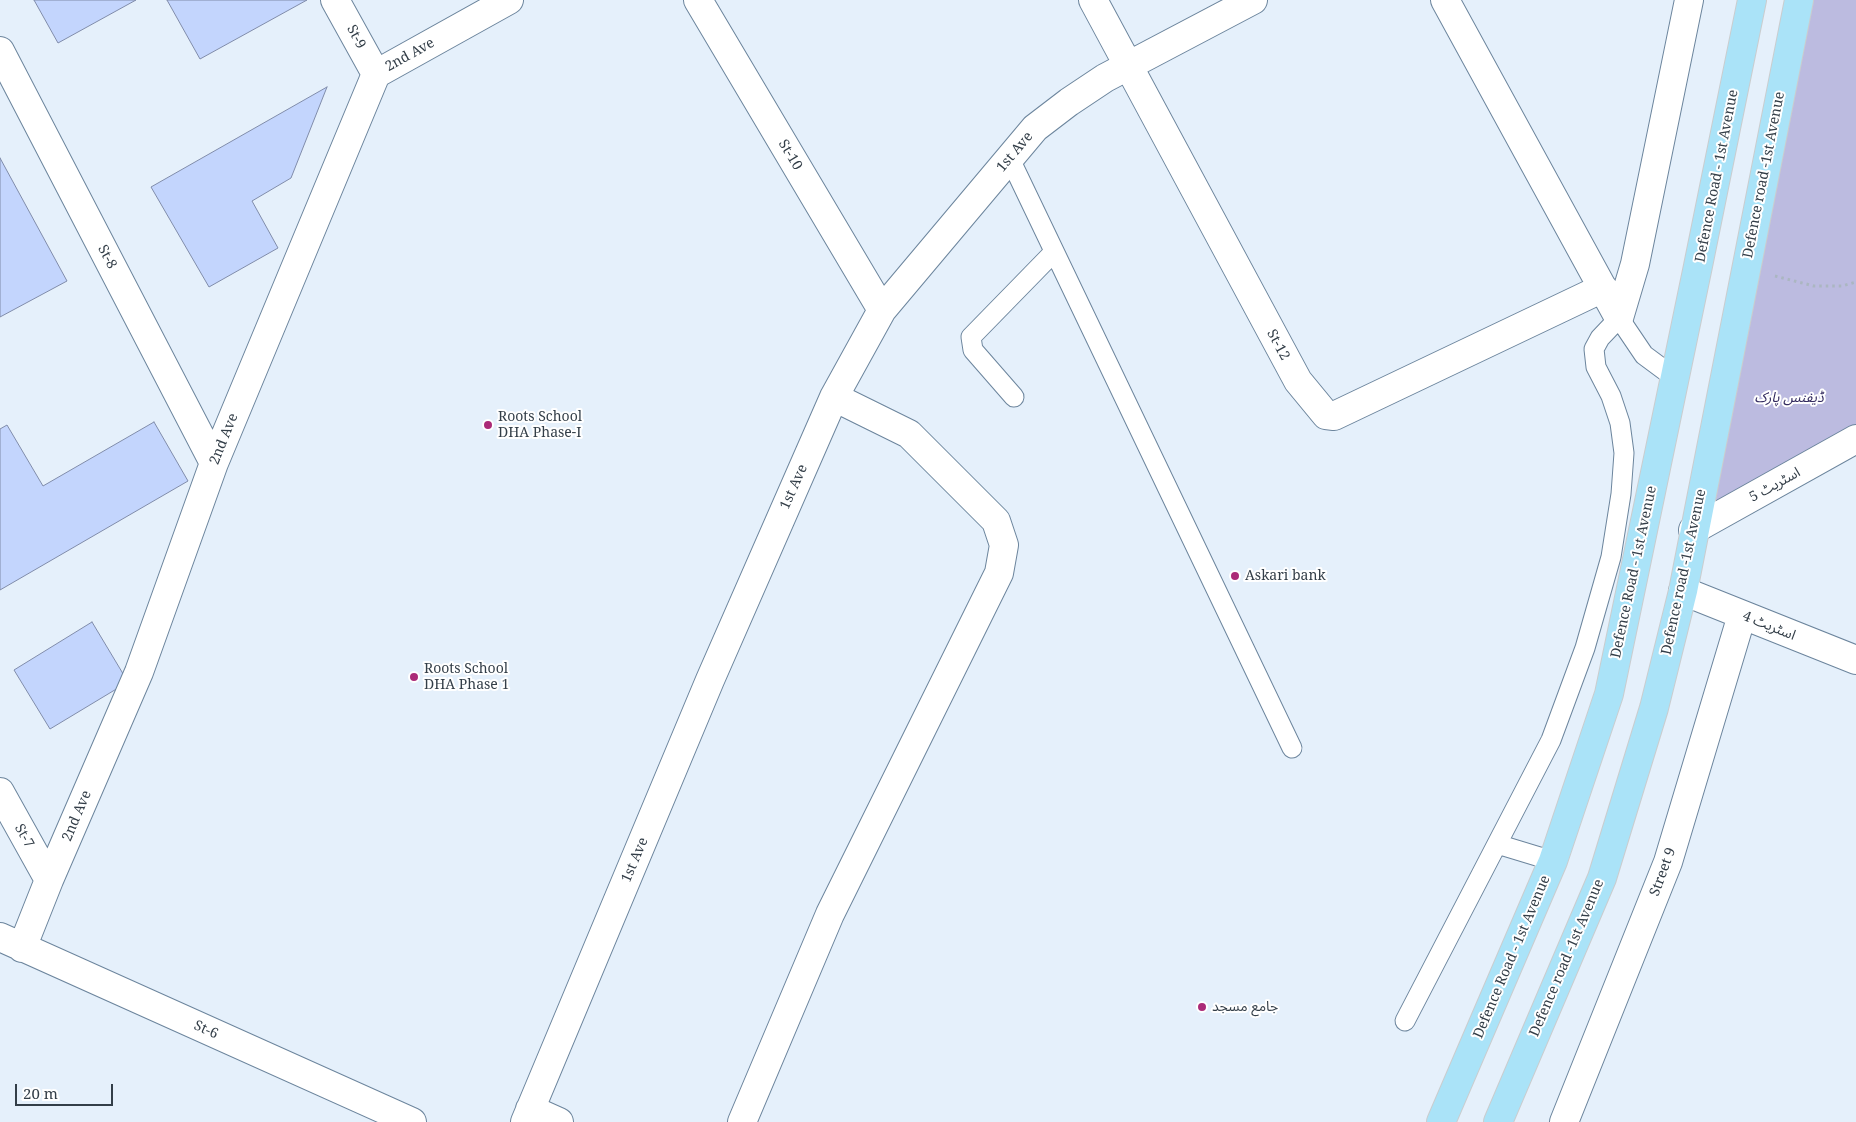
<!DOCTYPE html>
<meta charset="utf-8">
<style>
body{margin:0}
#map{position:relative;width:1856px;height:1122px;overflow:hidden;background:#e5f0fb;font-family:"Noto Serif",serif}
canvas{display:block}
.scale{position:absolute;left:15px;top:1084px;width:98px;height:22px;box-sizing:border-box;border:2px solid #333e48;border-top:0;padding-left:6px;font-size:15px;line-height:18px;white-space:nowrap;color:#333e48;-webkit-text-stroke:4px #fff;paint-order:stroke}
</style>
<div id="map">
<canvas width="1856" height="1122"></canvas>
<div class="scale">20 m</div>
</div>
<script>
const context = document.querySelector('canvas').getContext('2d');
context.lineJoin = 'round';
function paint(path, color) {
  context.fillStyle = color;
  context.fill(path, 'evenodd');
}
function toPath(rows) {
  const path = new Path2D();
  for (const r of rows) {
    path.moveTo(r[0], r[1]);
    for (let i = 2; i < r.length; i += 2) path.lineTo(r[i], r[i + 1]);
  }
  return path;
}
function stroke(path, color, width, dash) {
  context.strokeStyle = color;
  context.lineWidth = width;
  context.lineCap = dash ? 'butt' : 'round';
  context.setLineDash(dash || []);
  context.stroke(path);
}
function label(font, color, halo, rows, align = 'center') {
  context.font = font + ' "Noto Serif","Noto Sans Arabic",serif';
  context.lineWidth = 4;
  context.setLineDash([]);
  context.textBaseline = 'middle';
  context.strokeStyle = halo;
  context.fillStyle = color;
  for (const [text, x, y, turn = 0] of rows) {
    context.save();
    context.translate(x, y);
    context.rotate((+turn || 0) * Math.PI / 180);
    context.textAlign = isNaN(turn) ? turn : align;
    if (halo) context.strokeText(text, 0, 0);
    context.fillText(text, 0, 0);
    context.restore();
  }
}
const green = toPath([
 [1799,0,1856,0,1856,439,1693,530]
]);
const building = toPath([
 [34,0,136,0,58,43,34,0],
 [167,0,307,0,200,59,167,0],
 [327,87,291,178,252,201,278,248,209,287,151,187,327,87],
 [0,158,67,281,0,317,0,158],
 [154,422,188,481,0,590,0,429,7,425,43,486,154,422],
 [92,622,128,682,50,729,14,670,92,622]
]);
const path = toPath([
 [1775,276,1814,286,1842,286,1856,282]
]);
const lane = toPath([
 [1010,159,1292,748],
 [1014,397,973,350,971,337,1054,252],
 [1497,844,1553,861],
 [1405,1021,1551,740,1585,648,1611,557,1621,494,1624,453,1620,423,1611,396,1596,367,1594,349,1600,338,1619,318,1644,355,1675,378]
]);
const street = toPath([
 [335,0,376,74],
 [698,0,882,310],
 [1093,0,1298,381,1326,415,1334,416,1603,288],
 [1445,0,1619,318,1635,264,1689,0],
 [0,51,214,463],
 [1693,530,1856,439],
 [1683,591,1856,660],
 [0,792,49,880],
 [0,937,412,1122],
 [22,948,49,880,139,672,214,463,376,74,509,0],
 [530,1109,559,1122],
 [525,1122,710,680,834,397,882,310,1035,128,1069,102,1105,78,1253,0],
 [742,1122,830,914,999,573,1004,545,996,521,909,434,834,397],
 [1564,1122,1668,862,1742,615]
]);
const primary = toPath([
 [1441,1122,1553,861,1609,694,1698,266,1752,0],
 [1498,1122,1602,878,1654,708,1683,591,1799,0]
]);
const markers = [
 [488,425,5,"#ab2a77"],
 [1235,576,5,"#ab2a77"],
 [414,677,5,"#ab2a77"],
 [1202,1007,5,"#ab2a77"]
];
const streetNames = [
 ["St-9",356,37,62],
 ["2nd Ave",410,55,-29],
 ["1st Ave",1015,152,-50],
 ["St-10",790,155,59],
 ["Defence road -1st Avenue",1764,175,-79],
 ["Defence Road - 1st Avenue",1717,176,-79],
 ["St-8",107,257,62],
 ["St-12",1278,345,62],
 ["2nd Ave",224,439,-68],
 ["اسٹریٹ 5",1775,485,-29],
 ["1st Ave",794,487,-66],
 ["Defence Road - 1st Avenue",1634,572,-78],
 ["Defence road -1st Avenue",1684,572,-78],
 ["اسٹریٹ 4",1769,626,22],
 ["2nd Ave",77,816,-67],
 ["St-7",24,836,61],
 ["1st Ave",635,860,-67],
 ["Street 9",1663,872,-70],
 ["Defence Road - 1st Avenue",1512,957,-67],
 ["Defence road -1st Avenue",1567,958,-67],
 ["St-6",206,1030,24]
];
const parkNames = [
 ["ڈیفنس پارک",1789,398]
];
const poiNames = [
 ["Roots School",498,417],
 ["DHA Phase-I",498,433],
 ["Askari bank",1245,576],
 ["Roots School",424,669],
 ["DHA Phase 1",424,685],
 ["جامع مسجد",1212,1007]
];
paint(green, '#bcbbe0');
paint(building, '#c3d5fd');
stroke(building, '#808caa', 1);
stroke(lane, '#6c859d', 21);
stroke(street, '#6c859d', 30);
stroke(primary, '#cacdcf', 30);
stroke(path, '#abb6c1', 3, [2.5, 4]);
stroke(lane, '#fff', 19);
stroke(street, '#fff', 28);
stroke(primary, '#aae3f8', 28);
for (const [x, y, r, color] of markers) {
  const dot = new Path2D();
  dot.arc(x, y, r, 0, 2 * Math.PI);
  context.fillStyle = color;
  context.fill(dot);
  stroke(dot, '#fff', 2);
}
label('14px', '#333e48', '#fff', streetNames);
label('italic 14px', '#342c60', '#fff', parkNames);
label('14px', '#333e48', '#fff', poiNames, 'left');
</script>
